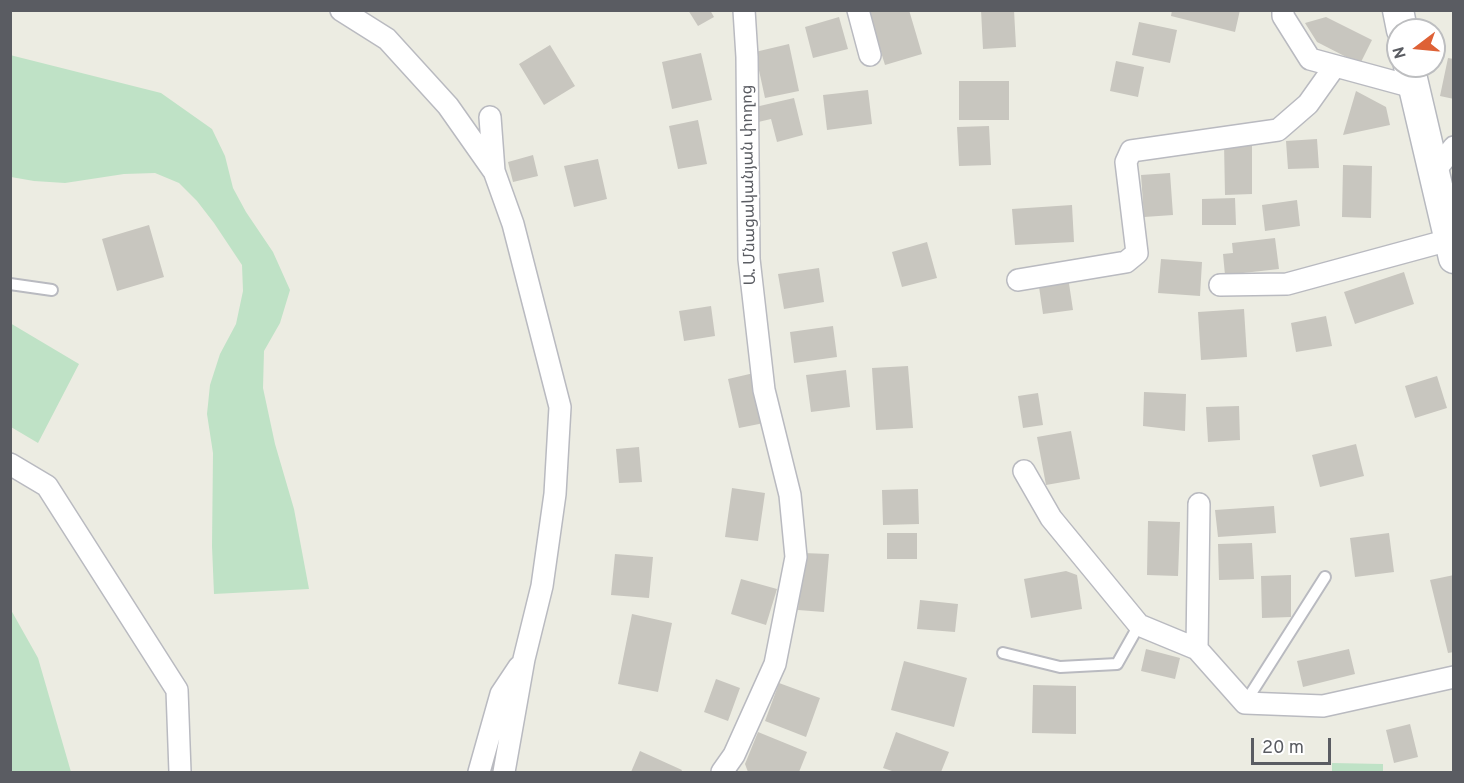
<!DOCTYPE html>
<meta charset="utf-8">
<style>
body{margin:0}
#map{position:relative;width:1464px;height:783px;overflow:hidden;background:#ecece2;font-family:Overpass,sans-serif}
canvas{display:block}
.frame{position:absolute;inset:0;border:12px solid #5a5c62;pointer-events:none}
.north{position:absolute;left:1386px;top:18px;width:60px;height:60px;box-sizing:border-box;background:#fff;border:2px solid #bdbec0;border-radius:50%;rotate:254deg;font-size:16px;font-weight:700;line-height:24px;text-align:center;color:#5a5c62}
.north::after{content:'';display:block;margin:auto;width:21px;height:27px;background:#de6136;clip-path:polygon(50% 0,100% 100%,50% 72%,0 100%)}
.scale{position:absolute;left:1251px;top:738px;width:80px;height:27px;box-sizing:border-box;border:3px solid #5a5c62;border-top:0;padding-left:8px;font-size:18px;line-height:21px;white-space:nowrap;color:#5a5c62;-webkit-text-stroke:4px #fff;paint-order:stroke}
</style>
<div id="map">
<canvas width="1464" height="783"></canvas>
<div class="frame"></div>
<div class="north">N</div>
<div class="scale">20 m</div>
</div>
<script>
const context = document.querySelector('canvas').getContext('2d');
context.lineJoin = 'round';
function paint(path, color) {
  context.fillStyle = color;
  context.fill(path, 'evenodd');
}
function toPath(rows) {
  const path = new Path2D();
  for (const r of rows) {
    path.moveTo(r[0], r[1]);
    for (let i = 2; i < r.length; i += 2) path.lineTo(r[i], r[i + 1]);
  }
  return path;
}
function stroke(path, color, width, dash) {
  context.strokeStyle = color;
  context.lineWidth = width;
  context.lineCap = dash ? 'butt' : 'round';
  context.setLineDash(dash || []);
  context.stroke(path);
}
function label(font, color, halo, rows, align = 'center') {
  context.font = font + ' Overpass,"Noto Sans Armenian",sans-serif';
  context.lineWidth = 4.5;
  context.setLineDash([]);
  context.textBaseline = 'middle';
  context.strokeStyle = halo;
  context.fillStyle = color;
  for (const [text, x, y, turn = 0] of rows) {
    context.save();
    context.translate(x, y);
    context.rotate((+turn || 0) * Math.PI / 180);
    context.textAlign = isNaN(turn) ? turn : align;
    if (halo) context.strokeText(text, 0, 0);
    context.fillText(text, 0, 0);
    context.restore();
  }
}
const green = toPath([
 [10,55,161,93,212,129,225,156,233,188,246,212,273,252,290,290,280,323,264,351,263,388,275,444,294,509,309,589,214,594,212,546,213,453,207,414,210,385,220,354,236,324,243,291,242,265,214,223,197,201,179,183,155,173,124,174,65,183,34,181,11,177],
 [10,323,79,364,38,443,11,427],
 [11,610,38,658,71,772,11,772],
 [1332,763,1383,764,1383,772,1332,772]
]);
const building = toPath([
 [688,10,710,10,714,17,698,26],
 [868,10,909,10,922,54,885,65],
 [981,10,1014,10,1016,47,983,49],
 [1172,10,1240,10,1235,32,1171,16],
 [839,17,848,49,813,58,805,27],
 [1326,17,1372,40,1360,64,1317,42,1305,23],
 [1139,22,1177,30,1170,63,1132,55],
 [789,44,799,91,765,98,755,52],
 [550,45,575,86,544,105,519,64],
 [701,53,712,100,672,109,662,62],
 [1448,58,1454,59,1454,99,1440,96],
 [1116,61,1144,67,1138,97,1110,91],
 [959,81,1009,81,1009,120,959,120],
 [868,90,872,124,827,130,823,95],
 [1356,91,1386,107,1390,125,1343,135],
 [794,98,803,135,777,142,771,119,754,123,751,108],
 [698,120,707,164,678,169,669,126],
 [989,126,991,165,959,166,957,127],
 [1317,139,1319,168,1288,169,1286,141],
 [1224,143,1252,143,1252,194,1225,195],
 [533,155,538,176,513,182,508,162],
 [598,159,607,199,574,207,564,166],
 [1343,165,1372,166,1371,218,1342,217],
 [1170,173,1173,215,1144,217,1141,175],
 [1235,198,1236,225,1202,225,1202,199],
 [1297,200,1300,226,1265,231,1262,205],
 [1072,205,1074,242,1015,245,1012,209],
 [149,225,164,277,117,291,102,239],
 [1275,238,1279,269,1225,275,1223,254,1233,253,1232,243],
 [927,242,937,278,902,287,892,252],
 [1161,259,1202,262,1200,296,1158,293],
 [819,268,824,302,784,309,778,274],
 [1404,272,1414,304,1355,324,1344,292],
 [1068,277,1073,310,1043,314,1038,280],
 [711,306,715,336,684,341,679,311],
 [1244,309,1247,357,1201,360,1198,312],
 [1326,316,1332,346,1296,352,1291,323],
 [833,326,837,357,794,363,790,332],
 [908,366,913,428,876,430,872,368],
 [846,370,850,407,811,412,806,375],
 [754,373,764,423,739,428,728,379],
 [1437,376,1447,408,1415,418,1405,386],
 [1144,392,1186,394,1185,431,1143,426],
 [1038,393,1043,425,1023,428,1018,396],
 [1239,406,1240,440,1208,442,1206,407],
 [1071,431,1080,479,1046,485,1037,437],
 [1356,444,1364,476,1320,487,1312,455],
 [639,447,642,482,619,483,616,449],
 [732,488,765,493,758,541,725,537],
 [918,489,919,524,883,525,882,490],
 [1274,506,1276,533,1218,537,1215,510],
 [1148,521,1180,522,1178,576,1147,575],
 [887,533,917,533,917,559,887,559],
 [1389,533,1394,572,1355,577,1350,538],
 [1252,543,1254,579,1219,580,1218,544],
 [803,553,829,554,824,612,798,610],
 [615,554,653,557,649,598,611,595],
 [1066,571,1077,575,1082,609,1031,618,1024,579],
 [1291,575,1291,617,1262,618,1261,576],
 [1454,575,1454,652,1448,653,1430,580],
 [741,579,777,589,766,625,731,614],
 [920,600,958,604,955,632,917,629],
 [632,614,672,623,658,692,618,684],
 [1146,649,1180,658,1175,679,1141,671],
 [1349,649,1355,674,1303,687,1297,661],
 [904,661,967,678,954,727,891,710],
 [716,679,740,688,728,721,704,712],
 [779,683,820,698,806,737,765,721],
 [1033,685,1076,686,1076,734,1032,733],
 [1410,724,1418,757,1394,763,1386,730],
 [758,732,807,752,799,772,748,772,745,764],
 [896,732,949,752,941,772,895,772,883,768],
 [640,751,682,770,681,772,631,772]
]);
const lane = toPath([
 [10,284,52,290],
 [1003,653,1060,667,1117,664,1139,625],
 [1245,703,1325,577]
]);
const street = toPath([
 [341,10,387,39,448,106,493,170],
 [858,10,870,55],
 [1283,10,1283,16,1310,59,1413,87],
 [490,117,494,171,513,224,560,407,555,494,542,586,524,659,504,772],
 [1433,173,1454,147],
 [1018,280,1126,262,1137,253,1126,162,1131,151,1278,130,1308,104,1335,66],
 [1220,285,1287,284,1449,240],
 [10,464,47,486,177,690,180,772],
 [1024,471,1051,518,1139,625,1197,649,1245,703,1323,706,1454,677],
 [1197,649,1199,504],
 [479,772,501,694,519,667],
 [722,772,734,755,775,664,796,557,790,495,764,390,749,259,747,57,744,10]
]);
const secondary = toPath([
 [1398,10,1402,30],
 [1409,66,1454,258]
]);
const streetNames = [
 ["Ա. Մնացականյան փողոց",750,185,-91]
];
paint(green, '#bfe2c6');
paint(building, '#c8c6bf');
stroke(lane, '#b9bac0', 14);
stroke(street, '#b9bac0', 24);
stroke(secondary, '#b7b9bf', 33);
stroke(lane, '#fff', 10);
stroke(street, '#fff', 21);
stroke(secondary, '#fff', 30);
label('16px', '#5a5c62', '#fff', streetNames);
</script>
